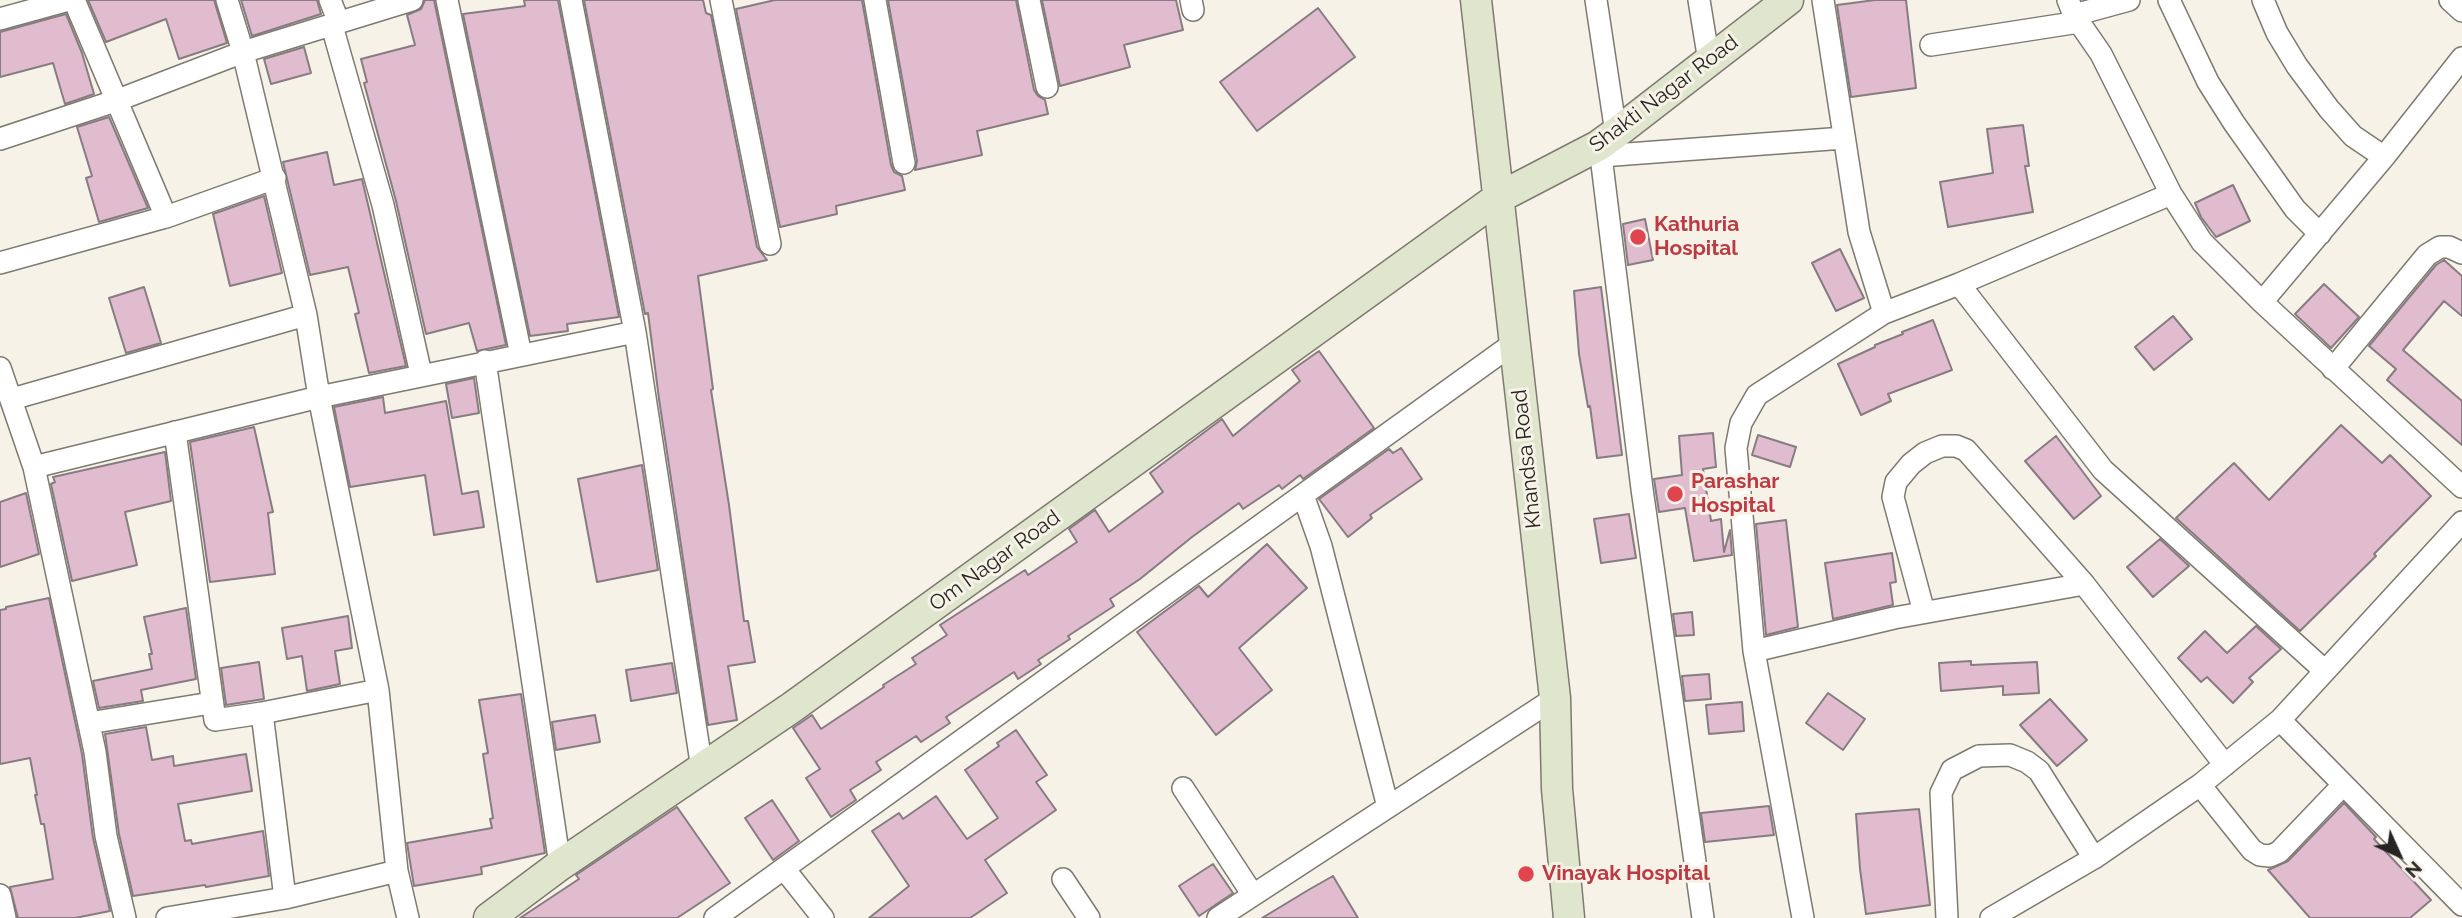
<!DOCTYPE html>
<style>
body{margin:0}
#map{position:relative;width:2462px;height:918px;overflow:hidden;background:#f6f2e7;font-family:Raleway,sans-serif}
canvas{display:block}
.north{position:absolute;left:2364px;top:820px;width:70px;height:70px;-webkit-text-stroke:5px #f6f2e7;paint-order:stroke;rotate:135deg;font-size:19px;font-weight:700;line-height:28px;text-align:center;color:#272521}
.north::after{content:'';display:block;margin:auto;width:24px;height:32px;background:#272521;clip-path:polygon(50% 0,100% 100%,50% 72%,0 100%)}
</style>
<div id="map">
<canvas width="2462" height="918"></canvas>
<div class="north">N</div>
</div>
<script>
const context = document.querySelector('canvas').getContext('2d');
context.lineJoin = 'round';
function paint(path, color) {
  context.fillStyle = color;
  context.fill(path, 'evenodd');
}
function toPath(rows) {
  const path = new Path2D();
  for (const r of rows) {
    path.moveTo(r[0], r[1]);
    for (let i = 2; i < r.length; i += 2) path.lineTo(r[i], r[i + 1]);
  }
  return path;
}
function stroke(path, color, width, dash) {
  context.strokeStyle = color;
  context.lineWidth = width;
  context.lineCap = dash ? 'butt' : 'round';
  context.setLineDash(dash || []);
  context.stroke(path);
}
function label(font, color, halo, rows, align = 'center') {
  context.font = font + ' Raleway,sans-serif';
  context.lineWidth = 6;
  context.setLineDash([]);
  context.textBaseline = 'middle';
  context.strokeStyle = halo;
  context.fillStyle = color;
  for (const [text, x, y, turn = 0] of rows) {
    context.save();
    context.translate(x, y);
    context.rotate((+turn || 0) * Math.PI / 180);
    context.textAlign = isNaN(turn) ? turn : align;
    if (halo) context.strokeText(text, 0, 0);
    context.fillText(text, 0, 0);
    context.restore();
  }
}
const building = toPath([
 [88,0,214,0,227,43,179,59,166,19,106,42,88,0],
 [241,0,317,0,321,14,252,36,241,0],
 [425,0,434,0,506,345,477,351,469,323,426,334,396,201,364,83,367,82,361,59,415,45,407,15,421,9,425,0],
 [524,0,558,0,619,317,567,324,568,331,530,336,463,14,525,6,524,0],
 [584,0,703,0,706,13,711,15,757,247,767,260,698,276,713,389,711,390,729,505,744,621,748,621,755,662,728,666,737,720,708,725,659,399,648,313,645,314,584,0],
 [775,0,862,0,891,165,894,172,902,176,905,190,836,206,837,214,780,227,736,9,775,0],
 [888,0,1016,0,1034,90,1038,96,1045,100,1048,114,977,131,982,155,915,170,917,161,888,0],
 [1042,0,1176,0,1183,30,1124,45,1130,67,1060,86,1042,0],
 [1875,0,1906,0,1916,88,1851,97,1837,5,1875,0],
 [1318,8,1355,57,1257,131,1220,82,1318,8],
 [66,14,82,53,94,94,65,104,53,63,0,77,0,32,66,14],
 [304,47,311,73,271,84,264,59,304,47],
 [109,117,148,208,99,222,86,178,92,176,77,127,109,117],
 [2023,125,2029,166,2025,166,2033,212,1948,227,1940,182,1993,173,1987,129,2023,125],
 [327,152,334,185,362,179,406,366,369,373,355,314,359,313,348,267,310,275,283,162,327,152],
 [2233,185,2250,221,2216,237,2201,217,2195,203,2233,185],
 [264,196,282,273,230,286,213,214,264,196],
 [1645,219,1653,260,1628,265,1623,224,1645,219],
 [1840,249,1864,298,1836,311,1812,263,1840,249],
 [2444,260,2462,276,2462,316,2444,301,2403,350,2462,401,2462,445,2387,380,2396,369,2369,346,2436,265,2444,260],
 [2324,284,2359,317,2331,348,2295,314,2324,284],
 [144,287,161,343,126,353,109,298,144,287],
 [1601,287,1622,455,1597,458,1590,406,1588,407,1579,354,1574,291,1601,287],
 [2173,316,2192,339,2154,370,2135,347,2173,316],
 [1933,320,1952,370,1888,394,1891,401,1861,415,1838,364,1875,347,1875,345,1903,334,1902,332,1933,320],
 [1319,351,1374,428,1303,479,1300,475,1282,489,1279,485,1243,509,1239,503,1192,537,1140,579,1110,599,1114,606,1068,636,1070,639,1038,660,1041,664,1018,679,1014,672,946,717,950,723,921,742,916,736,876,762,881,770,850,790,856,800,831,817,806,778,820,769,793,728,812,715,821,729,884,687,883,685,916,664,912,658,947,635,940,625,1025,570,1028,575,1077,542,1069,529,1095,510,1109,532,1163,492,1150,473,1222,419,1233,436,1300,381,1292,370,1319,351],
 [474,378,479,413,452,418,446,384,474,378],
 [383,397,385,413,446,401,462,494,478,491,484,527,434,535,425,475,350,487,334,407,383,397],
 [2341,425,2382,463,2390,455,2431,496,2374,554,2376,556,2300,631,2176,518,2234,463,2269,500,2341,425],
 [254,427,273,512,268,513,275,574,210,582,190,442,254,427],
 [1713,433,1716,467,1703,469,1711,521,1721,519,1724,552,1730,530,1732,555,1694,561,1685,508,1659,512,1654,479,1682,475,1679,436,1713,433],
 [1758,435,1796,447,1790,467,1752,455,1758,435],
 [2056,436,2101,496,2074,519,2025,461,2056,436],
 [1401,448,1422,479,1370,515,1372,518,1348,537,1319,499,1389,449,1393,453,1401,448],
 [165,452,171,501,125,512,137,565,72,581,51,484,55,482,53,477,165,452],
 [642,465,658,570,597,582,578,479,642,465],
 [26,493,39,554,0,567,0,502,26,493],
 [1629,514,1636,558,1601,563,1594,519,1629,514],
 [1786,520,1798,627,1766,635,1756,524,1786,520],
 [2160,539,2189,566,2153,597,2127,567,2160,539],
 [1267,544,1307,588,1239,648,1272,690,1216,735,1137,632,1199,586,1208,597,1267,544],
 [1892,553,1896,582,1890,583,1893,605,1833,619,1825,563,1892,553],
 [49,598,82,754,93,838,110,911,75,918,18,918,10,887,53,879,44,824,41,824,35,795,37,795,30,758,0,764,0,610,6,609,6,607,49,598],
 [186,608,196,679,141,690,143,701,99,708,93,681,152,669,149,654,152,654,144,617,186,608],
 [1692,612,1694,635,1676,636,1673,614,1692,612],
 [348,616,352,648,335,651,340,684,307,691,302,656,287,659,282,628,348,616],
 [2256,626,2281,649,2249,678,2253,682,2233,703,2207,677,2201,682,2178,658,2205,631,2227,653,2256,626],
 [1971,661,1971,665,2037,662,2039,693,2003,695,2003,686,1941,691,1939,663,1971,661],
 [259,662,264,699,226,705,221,668,259,662],
 [672,663,677,693,631,701,626,670,672,663],
 [1709,674,1711,699,1685,701,1682,676,1709,674],
 [1828,693,1865,719,1843,750,1806,723,1828,693],
 [521,694,545,853,481,867,482,874,414,886,407,843,492,828,490,819,493,818,483,754,488,753,479,700,521,694],
 [2050,699,2087,740,2057,766,2020,725,2050,699],
 [1742,702,1744,731,1709,734,1706,705,1742,702],
 [595,715,600,742,556,750,552,722,595,715],
 [146,727,152,760,173,756,174,766,246,754,252,791,178,804,185,841,191,840,192,844,263,831,269,876,206,887,205,885,133,896,119,834,105,734,146,727],
 [1016,730,1047,775,1036,782,1056,810,985,860,1007,893,970,918,869,918,909,886,872,831,899,813,903,819,936,796,967,839,998,818,965,770,999,746,997,743,1016,730],
 [772,800,799,841,773,860,745,818,772,800],
 [2344,803,2376,837,2374,839,2431,900,2410,918,2310,918,2268,870,2288,861,2344,803],
 [1769,806,1774,835,1705,842,1701,813,1769,806],
 [677,807,730,883,677,918,520,918,579,879,576,875,677,807],
 [1919,809,1930,905,1866,914,1860,869,1856,814,1919,809],
 [1213,864,1233,893,1199,916,1179,886,1213,864],
 [1333,876,1358,918,1262,918,1310,889,1333,876]
]);
const street = toPath([
 [74,0,166,217],
 [227,0,243,52,306,315,319,397,378,690,397,871,408,918],
 [330,0,339,23],
 [447,0,521,355],
 [571,0,635,332,702,769],
 [721,0,770,244],
 [875,0,904,163],
 [1029,0,1047,87],
 [1191,0,1193,10],
 [1596,0,1616,133],
 [1699,0,1709,61],
 [1823,0,1859,232,1884,313],
 [2068,0,2074,15,2101,54,2171,194,2202,242,2262,302,2462,487],
 [2169,0,2208,82,2234,123,2295,209,2320,234],
 [2263,0,2277,33,2297,66,2329,109,2353,136,2384,157],
 [2450,0,2462,11],
 [2074,15,2129,0],
 [0,19,69,0],
 [332,26,383,205,421,374],
 [1931,45,2079,22],
 [0,139,118,100,243,52,412,0],
 [1598,146,1601,156,1844,138],
 [1601,156,1642,489,1703,918],
 [0,263,166,217,275,178],
 [1959,284,2103,470,2325,671],
 [2262,302,2384,157,2462,58],
 [485,361,560,865],
 [0,368,34,467,95,752,106,836,125,918],
 [2333,369,2427,255,2440,247,2449,247,2462,253],
 [12,399,306,315],
 [175,432,215,720,262,713,378,690],
 [34,467,319,397,635,332],
 [1303,495,1321,546,1388,807],
 [1924,612,1893,497,1896,482,1911,464,1925,453,1942,446,1956,446,1966,450,2084,584,2225,765],
 [1754,651,1894,618,2084,584],
 [262,713,285,898],
 [2280,720,2462,905],
 [89,723,211,703],
 [2200,785,2252,850,2260,855,2270,856,2279,852,2343,785],
 [1183,788,1253,895],
 [785,870,823,918],
 [1063,879,1089,918],
 [0,895,5,918],
 [167,918,285,898,397,871],
 [715,918,1514,343],
 [1218,918,1555,698],
 [1803,918,1754,651,1736,448,1741,423,1757,395,1884,313,1959,284,2171,194],
 [1947,918,1941,793,1952,770,1979,756,2010,755,2027,762,2039,771,2094,858],
 [1991,918,2094,858,2200,785,2280,720,2462,522]
]);
const secondary = toPath([
 [1476,0,1555,698,1557,789,1569,918],
 [489,918,560,865,791,708,1498,198,1598,146,1616,133,1788,0]
]);
const markers = [
 [1638,237,9,"#e0444e"],
 [1675,494,9,"#e0444e"],
 [1526,874,9,"#e0444e"]
];
const streetNames = [
 ["Shakti Nagar Road",1664,94,-37],
 ["Khandsa Road",1527,459,-96],
 ["Om Nagar Road",995,561,-36]
];
const healthNames = [
 ["Kathuria",1654,225],
 ["Hospital",1654,249],
 ["Parashar",1691,482],
 ["Hospital",1691,506],
 ["Vinayak Hospital",1542,874]
];
paint(building, '#e0bcce');
stroke(building, '#877c81', 2);
stroke(street, '#7e7a70', 24);
stroke(secondary, '#7e7a70', 33);
stroke(street, '#fff', 21);
stroke(secondary, '#e0e6ce', 30);
for (const [x, y, r, color] of markers) {
  const dot = new Path2D();
  dot.arc(x, y, r, 0, 2 * Math.PI);
  context.fillStyle = color;
  context.fill(dot);
  stroke(dot, '#f6f2e7', 2.5);
}
label('21px', '#272521', '#f6f2e7', streetNames);
label('bold 21px', '#be3a42', '#f6f2e7', healthNames, 'left');
</script>
